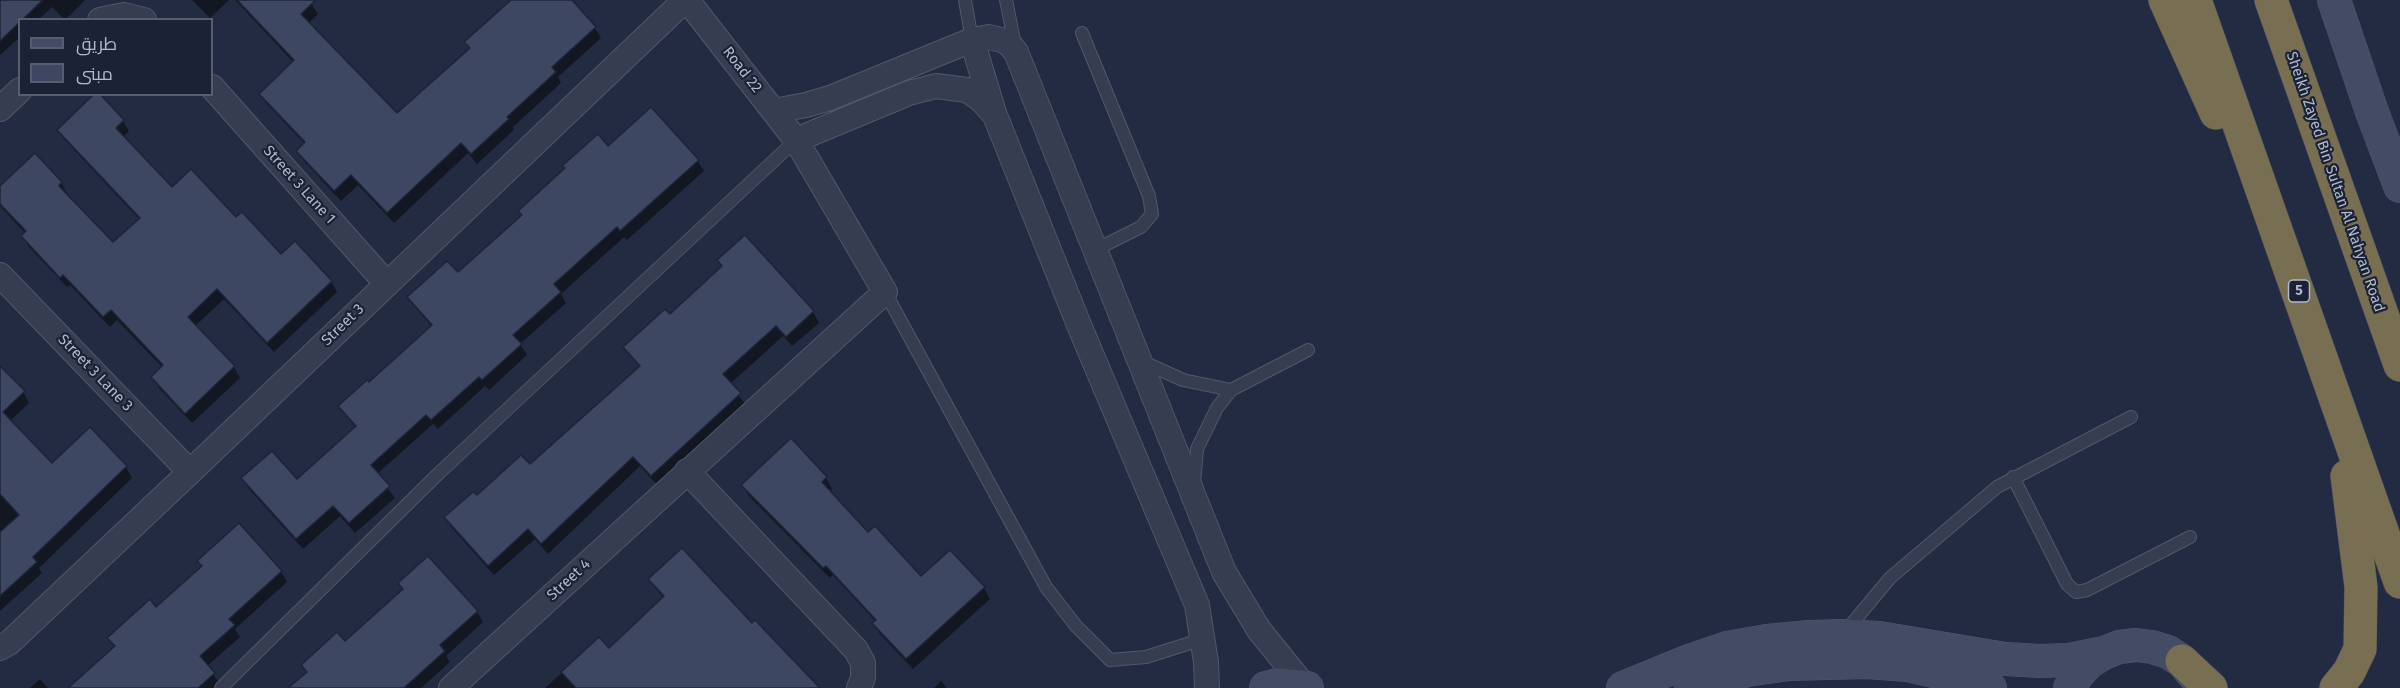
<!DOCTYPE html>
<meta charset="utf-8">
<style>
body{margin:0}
#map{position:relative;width:2400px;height:688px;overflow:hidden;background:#222b41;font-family:"Fira Sans",Cairo,sans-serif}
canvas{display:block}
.legend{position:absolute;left:18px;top:18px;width:195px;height:78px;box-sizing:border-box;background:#1b2236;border:2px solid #575e72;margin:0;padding:8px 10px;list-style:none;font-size:18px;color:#b2b9cb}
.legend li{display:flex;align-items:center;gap:12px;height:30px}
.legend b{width:30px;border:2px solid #575e72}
</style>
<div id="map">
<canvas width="2400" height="688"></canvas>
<ul class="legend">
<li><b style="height:8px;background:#444b64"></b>طريق</li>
<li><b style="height:16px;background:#3d4762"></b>مبنى</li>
</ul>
</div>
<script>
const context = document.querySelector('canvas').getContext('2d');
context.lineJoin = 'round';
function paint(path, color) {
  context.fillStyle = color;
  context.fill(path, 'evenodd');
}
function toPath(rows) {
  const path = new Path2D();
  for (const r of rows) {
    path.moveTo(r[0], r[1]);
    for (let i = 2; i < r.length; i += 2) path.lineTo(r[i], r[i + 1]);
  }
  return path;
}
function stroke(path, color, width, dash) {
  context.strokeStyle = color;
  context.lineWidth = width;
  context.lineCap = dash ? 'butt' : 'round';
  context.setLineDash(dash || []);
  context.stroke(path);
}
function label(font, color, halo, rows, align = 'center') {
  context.font = font + ' "Fira Sans",sans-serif';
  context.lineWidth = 4.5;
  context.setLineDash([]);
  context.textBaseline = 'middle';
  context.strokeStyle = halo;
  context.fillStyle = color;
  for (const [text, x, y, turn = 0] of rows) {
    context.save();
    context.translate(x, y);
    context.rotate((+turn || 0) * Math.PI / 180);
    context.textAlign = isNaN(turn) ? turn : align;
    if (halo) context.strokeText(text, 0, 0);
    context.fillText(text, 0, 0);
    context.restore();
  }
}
const shadow = toPath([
 [0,0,85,0,65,20,52,7,38,20,20,20,20,37,0,55],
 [192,0,229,0,210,18],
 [235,0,309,0,318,14,308,24,397,116,470,49,466,42,512,0,570,0,595,28,601,38,558,77,561,83,513,127,514,130,477,164,468,153,394,223,358,185,341,201,304,161,298,151,305,144,267,104,261,94,294,63],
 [123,121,129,131,123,137,172,189,236,219,281,256,331,281,337,292,274,352,224,299,195,326,234,367,240,378,192,423,159,388,153,377,163,368,117,320,110,327,70,285,67,287,29,247,23,237,26,234,0,206,0,189,61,183,67,193,66,195,113,245,140,220,65,140,59,130],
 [608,148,698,161,704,171,627,240,624,237,561,294,566,303,520,344,527,355,489,390,485,386,438,429,433,424,377,474,395,498,355,533,340,516,303,549,249,489,243,479,296,481,356,428,340,407,369,384,432,327,415,307,409,297,458,274,523,217,520,211],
 [719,260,813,312,819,323,792,346,783,336,730,384,746,405,658,486,640,466,548,554,535,539,494,575,452,528,446,518,529,466,640,368,625,347,670,316,723,267],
 [0,368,23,392,29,403,10,421,52,465,90,429,126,467,132,478,39,568,42,573,0,611],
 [791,441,826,478,832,489,829,492,868,535,921,578,950,552,984,588,990,599,913,669,880,634,874,624,876,622,833,575,830,578,749,496,743,486],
 [281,572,287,582,235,629,240,637,207,666,220,684,216,688,71,688,115,648,109,638,156,609],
 [650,580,752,625,818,688,545,688,599,639,609,650,664,599],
 [477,612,483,622,446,656,450,662,421,688,290,688,307,673,303,665,345,643],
 [40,679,48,688,30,688],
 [941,681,947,688,934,688]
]);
const building = toPath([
 [0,0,43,0,22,20,20,20,20,22,0,41,0,0],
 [237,0,316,0,301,14,397,113,470,48,464,42,511,0,572,0,596,27,552,67,556,72,507,117,509,119,471,154,461,143,387,213,351,175,334,191,296,151,305,142,259,94,294,60,237,0],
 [94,94,100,94,124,120,116,128,172,187,191,169,236,217,242,212,281,254,295,241,332,281,267,343,217,289,188,317,235,366,185,414,151,377,163,365,111,310,103,317,63,275,60,278,21,236,26,231,0,204,0,186,35,153,62,182,59,186,113,242,140,218,57,130,94,94],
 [651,107,699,160,620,231,617,227,554,284,561,292,513,335,522,344,482,380,479,377,431,420,426,415,371,465,390,486,349,523,333,506,296,539,241,478,272,451,297,479,356,426,338,406,367,380,369,382,432,325,407,297,447,261,458,272,522,215,518,211,565,168,562,166,598,134,608,146,651,107],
 [745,235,814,311,786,337,776,326,723,374,741,393,651,476,633,457,541,544,528,529,488,566,444,517,473,492,477,495,521,455,530,464,640,366,623,347,665,309,670,314,722,266,717,260,745,235],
 [0,366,25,391,3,412,52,463,90,427,127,466,33,557,37,562,0,596,0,532,19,515,0,494,0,366],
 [791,438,827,477,822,482,868,532,875,526,921,576,950,550,985,587,906,659,872,623,876,620,826,566,823,568,741,485,791,438],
 [239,523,282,571,229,619,235,625,200,656,215,673,198,688,68,688,115,646,107,638,150,599,156,607,202,566,197,561,239,523],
 [682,548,752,623,755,620,820,688,576,688,561,672,599,637,609,648,664,596,648,579,682,548],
 [428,556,478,611,440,645,445,651,404,688,288,688,307,672,301,665,337,632,345,641,403,589,398,583,428,556]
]);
const lane = toPath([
 [965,0,972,40],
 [1006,0,1015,45],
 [1082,33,1149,196,1152,214,1141,227,1095,250],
 [885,292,1046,587,1076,626,1110,660,1146,657,1203,639],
 [1141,361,1183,380,1231,390],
 [2013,477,2067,584,2076,592,2087,590,2190,537],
 [1194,484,1197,449,1217,408,1231,390,1308,350],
 [1845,632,1890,578,1997,487,2131,417],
 [221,688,439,473,796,140]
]);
const street = toPath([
 [100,20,124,15,144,20],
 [972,40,994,113,1079,325,1197,605,1206,662,1207,688],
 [212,87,387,284],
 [0,109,20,90],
 [774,111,806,105,830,98,972,40,989,37,1005,41,1010,45,1016,52,1224,572,1259,630,1305,687],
 [796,140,909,93,936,86,967,90,981,100,993,113],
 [0,275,190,472],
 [687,471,856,650,863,663,863,678,859,688],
 [0,648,9,643,190,472,685,0],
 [451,688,885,292,796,140,687,0]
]);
const secondary = toPath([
 [2334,0,2372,112,2400,186],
 [1266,688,1278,685,1307,688],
 [1623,688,1689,661,1727,648,1767,641,1809,637,1842,636,1879,638,2005,659,2040,661,2069,660,2104,653],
 [1691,688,1747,670,1789,664,1867,662,1907,665,1951,675,1990,688],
 [2070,688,2077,675,2089,662,2104,653,2119,647,2136,645,2152,647,2168,652,2182,661,2200,682]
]);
const highway = toPath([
 [2165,0,2216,113],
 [2195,0,2400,582],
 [2271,0,2400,365],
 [2182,661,2211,688],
 [2336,688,2349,672,2360,649,2361,587,2347,476]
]);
const shields = [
 [2299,291,21]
];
const shieldNames = [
 ["5",2299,291]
];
const streetNames = [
 ["Road 22",742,70,52],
 ["Sheikh Zayed Bin Sultan Al Nahyan Road",2335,182,71],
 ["Street 3 Lane 1",299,185,48],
 ["Street 3",343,325,-44],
 ["Street 3 Lane 3",95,373,46],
 ["Street 4",569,580,-43]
];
paint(shadow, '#0007');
paint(building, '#3d4762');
stroke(building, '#1d2438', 1.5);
stroke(lane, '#51586b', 14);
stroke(street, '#51586b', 26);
stroke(secondary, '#51586b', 34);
stroke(highway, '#3e4558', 34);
stroke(lane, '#363d51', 12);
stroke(street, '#363d51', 24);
stroke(secondary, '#444b64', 33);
stroke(highway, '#786e52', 33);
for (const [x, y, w] of shields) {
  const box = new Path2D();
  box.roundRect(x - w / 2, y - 11, w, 22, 4.5);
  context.fillStyle = '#1b2236';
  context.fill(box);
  stroke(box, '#b2b9cb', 1.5);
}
label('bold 14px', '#b2b9cb', null, shieldNames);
label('15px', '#b2b9cb', '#1b2236', streetNames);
</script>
